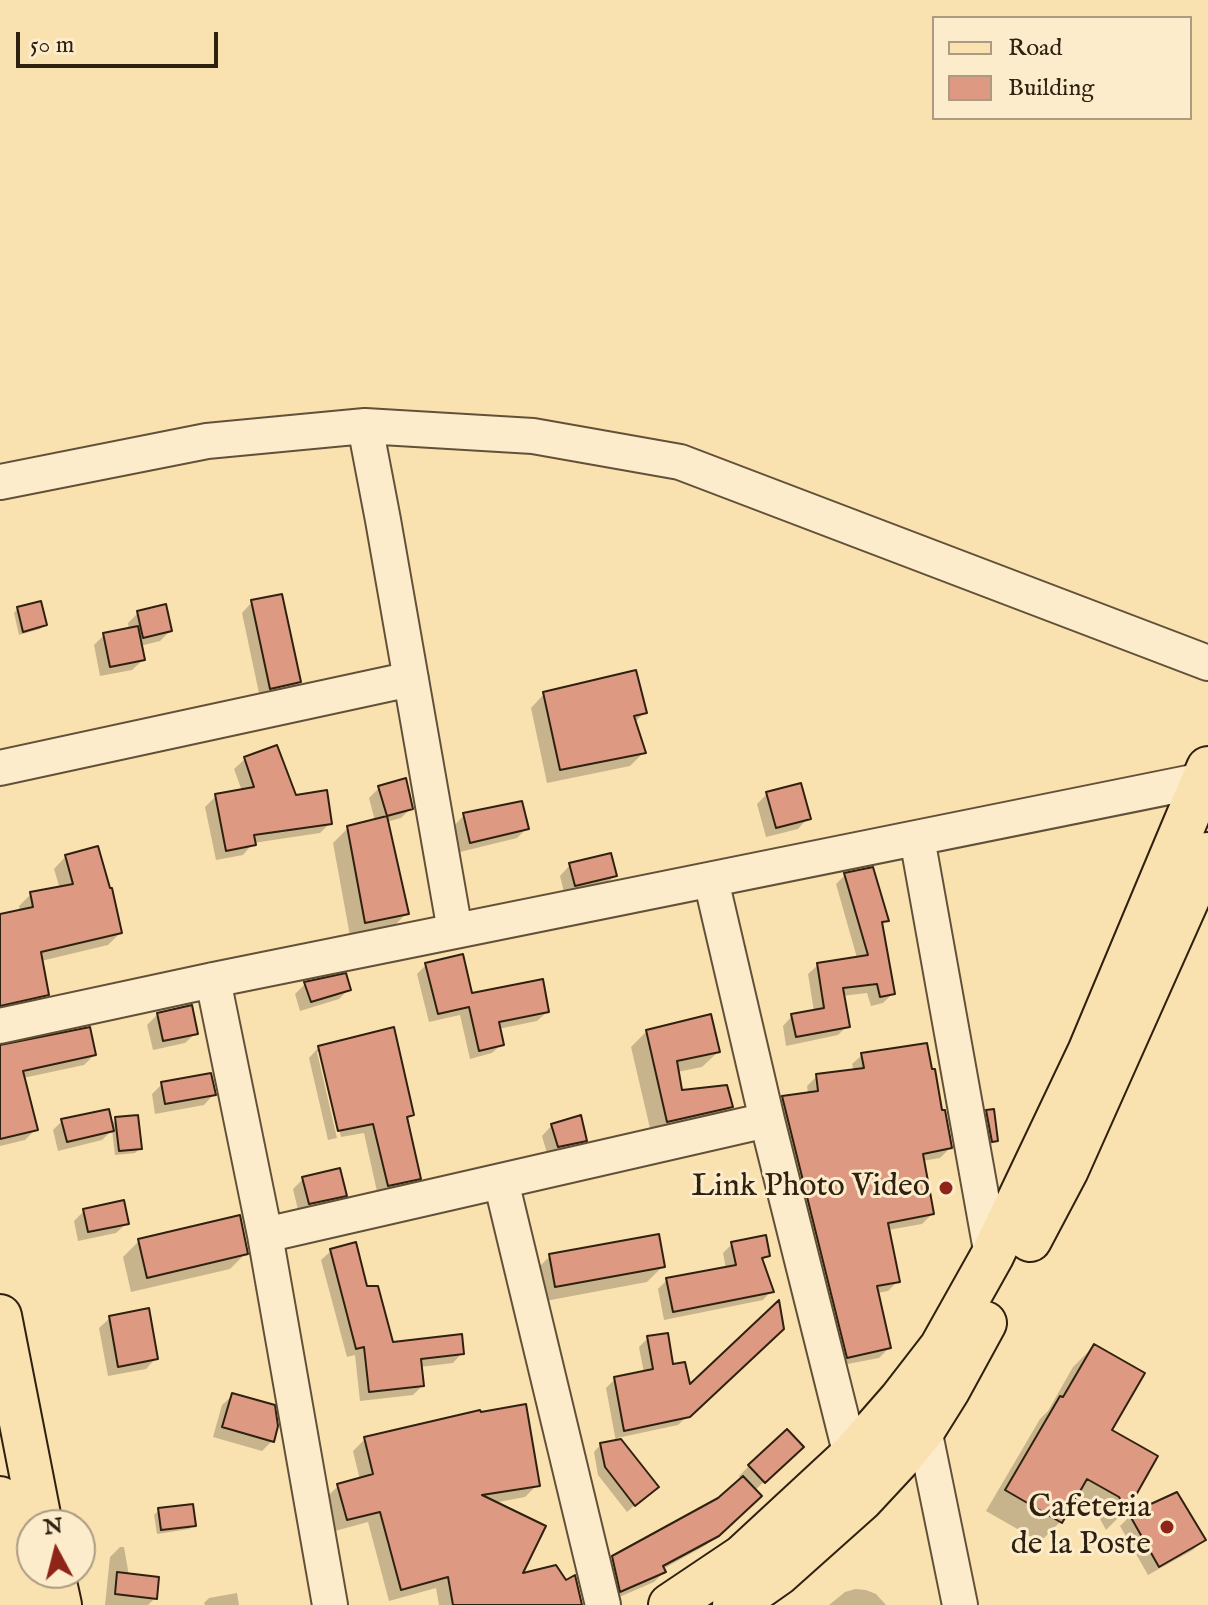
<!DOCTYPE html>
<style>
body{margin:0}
#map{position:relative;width:1208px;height:1605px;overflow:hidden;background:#fae1b0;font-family:"IM FELL English",serif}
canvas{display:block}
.legend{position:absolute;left:932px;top:16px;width:260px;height:104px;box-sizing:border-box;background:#fceccc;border:2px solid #aa9b81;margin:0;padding:10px 14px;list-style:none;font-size:24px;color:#2f2110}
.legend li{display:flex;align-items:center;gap:16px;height:40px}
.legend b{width:40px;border:2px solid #aa9b81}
.north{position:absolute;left:16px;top:1509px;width:80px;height:80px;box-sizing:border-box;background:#fceccc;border:2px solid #aa9b81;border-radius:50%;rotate:353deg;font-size:22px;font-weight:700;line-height:32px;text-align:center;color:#2f2110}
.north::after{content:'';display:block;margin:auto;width:28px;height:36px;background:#8f2418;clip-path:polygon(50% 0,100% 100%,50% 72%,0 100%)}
.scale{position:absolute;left:16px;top:32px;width:202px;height:36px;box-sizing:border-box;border:4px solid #2f2110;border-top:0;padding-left:10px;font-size:24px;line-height:28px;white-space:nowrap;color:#2f2110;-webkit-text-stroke:6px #fceccc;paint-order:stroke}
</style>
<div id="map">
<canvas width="1208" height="1605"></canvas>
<ul class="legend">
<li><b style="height:10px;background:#fae1b0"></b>Road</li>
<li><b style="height:22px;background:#dd9981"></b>Building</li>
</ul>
<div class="north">N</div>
<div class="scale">50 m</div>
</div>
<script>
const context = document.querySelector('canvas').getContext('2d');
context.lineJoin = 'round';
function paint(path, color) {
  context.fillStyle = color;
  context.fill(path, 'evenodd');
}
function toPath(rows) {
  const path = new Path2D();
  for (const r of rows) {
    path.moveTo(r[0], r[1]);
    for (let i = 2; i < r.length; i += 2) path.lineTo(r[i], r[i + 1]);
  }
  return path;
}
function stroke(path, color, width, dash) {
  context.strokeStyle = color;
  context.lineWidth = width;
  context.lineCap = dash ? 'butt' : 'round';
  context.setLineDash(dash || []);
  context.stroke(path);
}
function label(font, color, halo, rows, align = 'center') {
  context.font = font + ' "IM FELL English",serif';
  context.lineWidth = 6;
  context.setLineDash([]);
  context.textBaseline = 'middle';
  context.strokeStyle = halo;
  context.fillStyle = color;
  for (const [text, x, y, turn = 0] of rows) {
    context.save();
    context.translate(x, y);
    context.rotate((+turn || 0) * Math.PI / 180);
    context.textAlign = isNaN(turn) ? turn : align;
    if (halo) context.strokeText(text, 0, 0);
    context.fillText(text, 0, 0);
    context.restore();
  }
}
const shadow = toPath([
 [252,602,299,682,288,692,260,698,242,613],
 [18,608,45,625,40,629,19,635,14,613],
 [138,613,170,631,160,641,140,646,143,660,132,670,100,676,94,645,104,635,129,630,128,623],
 [544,694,645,712,634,723,644,752,630,766,547,783,531,708],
 [245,759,294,797,330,823,320,833,253,843,243,855,216,860,205,807,216,796,242,791,234,769],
 [379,788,411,808,401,818,386,822,406,914,392,928,350,936,333,843,348,828,375,821,369,798],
 [767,794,808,818,798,829,766,837,757,804],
 [464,815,527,828,517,838,460,852,454,826],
 [66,856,120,933,108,945,41,961,47,994,34,1007,0,1014,0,916,20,912,19,906,31,894,60,889,54,869],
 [570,865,615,876,604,886,565,896,560,876],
 [845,875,887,920,881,926,893,993,883,1003,871,1006,867,993,842,996,847,1026,838,1035,786,1046,783,1026,792,1016,814,1012,808,974,818,965,857,958,836,884],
 [426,965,471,995,547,1012,537,1021,498,1029,502,1044,492,1053,470,1059,460,1015,429,1022,417,974],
 [305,984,349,989,339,999,300,1011,295,994],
 [158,1014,196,1033,185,1043,153,1050,147,1025],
 [647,1031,718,1052,702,1067,677,1072,680,1093,730,1107,715,1122,652,1137,631,1047],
 [0,1047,94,1055,84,1065,23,1078,36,1129,25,1140,0,1146],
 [319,1047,412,1115,406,1120,419,1178,408,1188,378,1196,364,1133,341,1137,322,1052,317,1052,337,1138,328,1140,309,1058],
 [862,1055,940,1113,950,1148,940,1158,922,1161,932,1214,922,1224,888,1230,898,1281,888,1291,877,1293,889,1348,879,1358,837,1366,773,1108,783,1098,808,1094,807,1086,817,1076,854,1071,852,1064],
 [162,1084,214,1094,204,1105,155,1114,152,1094],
 [987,1112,995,1140,985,1150,977,1122],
 [116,1119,140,1148,135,1153,115,1155,112,1130,102,1140,58,1151,53,1130,62,1121,111,1125],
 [552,1125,585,1140,575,1150,548,1157,542,1136],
 [303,1179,345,1195,335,1205,299,1214,293,1189],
 [84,1211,127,1223,116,1233,78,1241,74,1221],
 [139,1241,246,1253,230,1269,131,1292,123,1257],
 [732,1244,768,1255,761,1262,771,1291,763,1300,664,1320,658,1289,667,1280,726,1269,723,1253],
 [331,1251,365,1288,392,1344,462,1353,453,1363,420,1367,422,1386,413,1395,360,1401,355,1355,347,1357,321,1260],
 [550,1256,663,1266,647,1282,540,1302,534,1272],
 [110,1318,156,1358,146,1369,108,1376,99,1328],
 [648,1338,689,1388,772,1338,678,1425,617,1438,656,1487,627,1512,598,1475,594,1452,601,1444,616,1442,606,1388,615,1379,644,1373,639,1347],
 [1094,1346,1109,1430,1156,1457,1126,1510,1106,1530,1099,1517,1072,1502,1061,1521,1040,1542,986,1511,1040,1419,1048,1411,1073,1367],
 [233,1395,272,1441,262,1451,213,1437,222,1405],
 [365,1439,537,1485,525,1497,493,1503,533,1605,439,1605,436,1588,389,1601,368,1522,335,1531,326,1498,338,1486,360,1480,353,1451],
 [791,1457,754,1491,749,1506,706,1545,663,1569,664,1572,654,1582,610,1601,602,1568,613,1557,719,1500,742,1480,739,1476,749,1466],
 [159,1510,194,1525,189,1529,157,1534,154,1515],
 [1130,1516,1204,1540,1193,1550,1148,1575,1120,1526],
 [120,1547,124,1547,129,1576,155,1598,148,1605,105,1605,110,1557],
 [855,1589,866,1590,876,1594,886,1605,829,1605,845,1592],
 [237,1593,239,1605,205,1605,204,1603,209,1598]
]);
const building = toPath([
 [282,594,301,682,270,689,251,600,282,594],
 [41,601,47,625,23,632,17,607,41,601],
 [166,604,172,631,143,638,137,611,166,604],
 [138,626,145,660,110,667,103,633,138,626],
 [636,670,647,713,634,716,646,753,560,770,543,692,636,670],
 [277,745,296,795,327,790,332,824,254,835,256,845,226,851,215,794,254,787,244,757,277,745],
 [406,778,413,809,387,816,378,786,406,778],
 [801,783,811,819,776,828,766,792,801,783],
 [522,801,529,829,470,843,463,813,522,801],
 [387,816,409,914,365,923,347,826,387,816],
 [98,846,110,888,112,888,122,933,41,952,49,995,0,1006,0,914,33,907,30,892,73,884,65,855,98,846],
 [611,853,617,876,575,886,569,863,611,853],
 [873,867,889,921,882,922,895,994,880,997,877,984,843,988,850,1027,796,1037,791,1014,824,1008,817,963,868,955,844,873,873,867],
 [463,954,472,993,543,979,549,1012,499,1022,504,1045,479,1051,469,1007,438,1014,425,963,463,954],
 [346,973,351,990,311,1002,304,982,346,973],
 [192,1005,198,1034,163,1041,157,1013,192,1005],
 [711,1014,720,1052,677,1061,682,1090,727,1085,733,1107,667,1122,646,1030,711,1014],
 [90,1027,96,1055,23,1071,38,1130,0,1139,0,1045,90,1027],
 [394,1027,414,1115,407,1117,421,1179,388,1186,373,1124,338,1131,318,1046,394,1027],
 [927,1043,932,1069,935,1069,942,1110,945,1110,952,1148,923,1154,934,1214,888,1223,900,1282,877,1286,891,1348,847,1358,782,1096,818,1091,816,1074,864,1068,861,1053,927,1043],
 [211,1073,216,1095,165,1104,161,1082,211,1073],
 [109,1109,114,1131,67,1142,61,1119,109,1109],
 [994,1109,998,1141,992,1142,986,1110,994,1109],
 [138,1115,142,1149,119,1151,115,1117,138,1115],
 [581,1115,587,1141,558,1147,551,1124,581,1115],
 [340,1168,347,1196,309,1204,302,1177,340,1168],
 [124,1200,129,1224,88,1232,83,1209,124,1200],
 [240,1215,248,1254,147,1278,138,1239,240,1215],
 [659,1234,665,1267,555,1287,549,1254,659,1234],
 [766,1235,770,1256,762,1258,774,1292,673,1312,666,1278,736,1265,731,1242,766,1235],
 [356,1242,367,1286,378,1286,393,1342,462,1334,464,1354,421,1359,424,1386,369,1392,364,1347,356,1349,330,1249,356,1242],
 [779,1300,784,1329,690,1417,624,1431,614,1377,653,1369,647,1336,668,1333,673,1364,685,1362,690,1384,779,1300],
 [149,1308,158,1359,118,1367,109,1316,149,1308],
 [1094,1344,1145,1373,1112,1430,1158,1456,1127,1511,1119,1497,1087,1479,1062,1523,1005,1490,1060,1396,1063,1397,1094,1344],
 [232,1393,275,1405,278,1426,274,1442,222,1427,232,1393],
 [526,1404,540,1486,482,1495,546,1526,523,1573,556,1565,566,1580,575,1575,582,1605,453,1605,448,1577,401,1590,380,1512,347,1520,337,1484,373,1474,364,1437,480,1410,481,1412,526,1404],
 [787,1429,804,1447,765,1483,748,1465,787,1429],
 [621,1439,659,1487,635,1506,605,1467,600,1443,621,1439],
 [743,1476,762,1496,719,1536,663,1566,666,1572,620,1592,612,1556,718,1498,743,1476],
 [1177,1492,1206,1540,1159,1567,1129,1514,1177,1492],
 [193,1504,196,1526,161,1530,158,1508,193,1504],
 [117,1572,159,1577,157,1599,115,1594,117,1572]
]);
const minor = toPath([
 [365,426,383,520,455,931],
 [0,482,207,441,365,426,533,436,680,462,1208,663],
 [0,768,411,679],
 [917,838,992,1256],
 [711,880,767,1120,851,1456],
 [213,980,265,1235,330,1605],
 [0,1026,213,980,1208,779],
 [501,1181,603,1605],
 [265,1235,767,1120],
 [924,1429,960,1605]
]);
const major = toPath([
 [1030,1240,1067,1170,1208,854],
 [0,1316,41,1525],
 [0,1498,21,1605],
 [53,1573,60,1605],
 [670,1605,743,1556,851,1456,900,1400,941,1347,992,1256,1089,1052,1208,768],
 [734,1605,778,1574,862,1499,902,1456,924,1429,949,1389,985,1323]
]);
const markers = [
 [946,1188,8,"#8f2418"],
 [1167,1527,8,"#8f2418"]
];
const poiNames = [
 ["Link Photo Video",930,1188],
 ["Cafeteria",1151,1509],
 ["de la Poste",1151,1546]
];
paint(shadow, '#0003');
paint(building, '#dd9981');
stroke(building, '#2f2110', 2);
stroke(minor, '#625138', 38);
stroke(major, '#2f2110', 46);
stroke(minor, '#fceccc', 34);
stroke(major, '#fae1b0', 42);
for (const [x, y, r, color] of markers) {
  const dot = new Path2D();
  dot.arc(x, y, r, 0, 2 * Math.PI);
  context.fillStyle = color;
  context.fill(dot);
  stroke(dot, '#fceccc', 3);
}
label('32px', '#2f2110', '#fceccc', poiNames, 'right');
</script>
